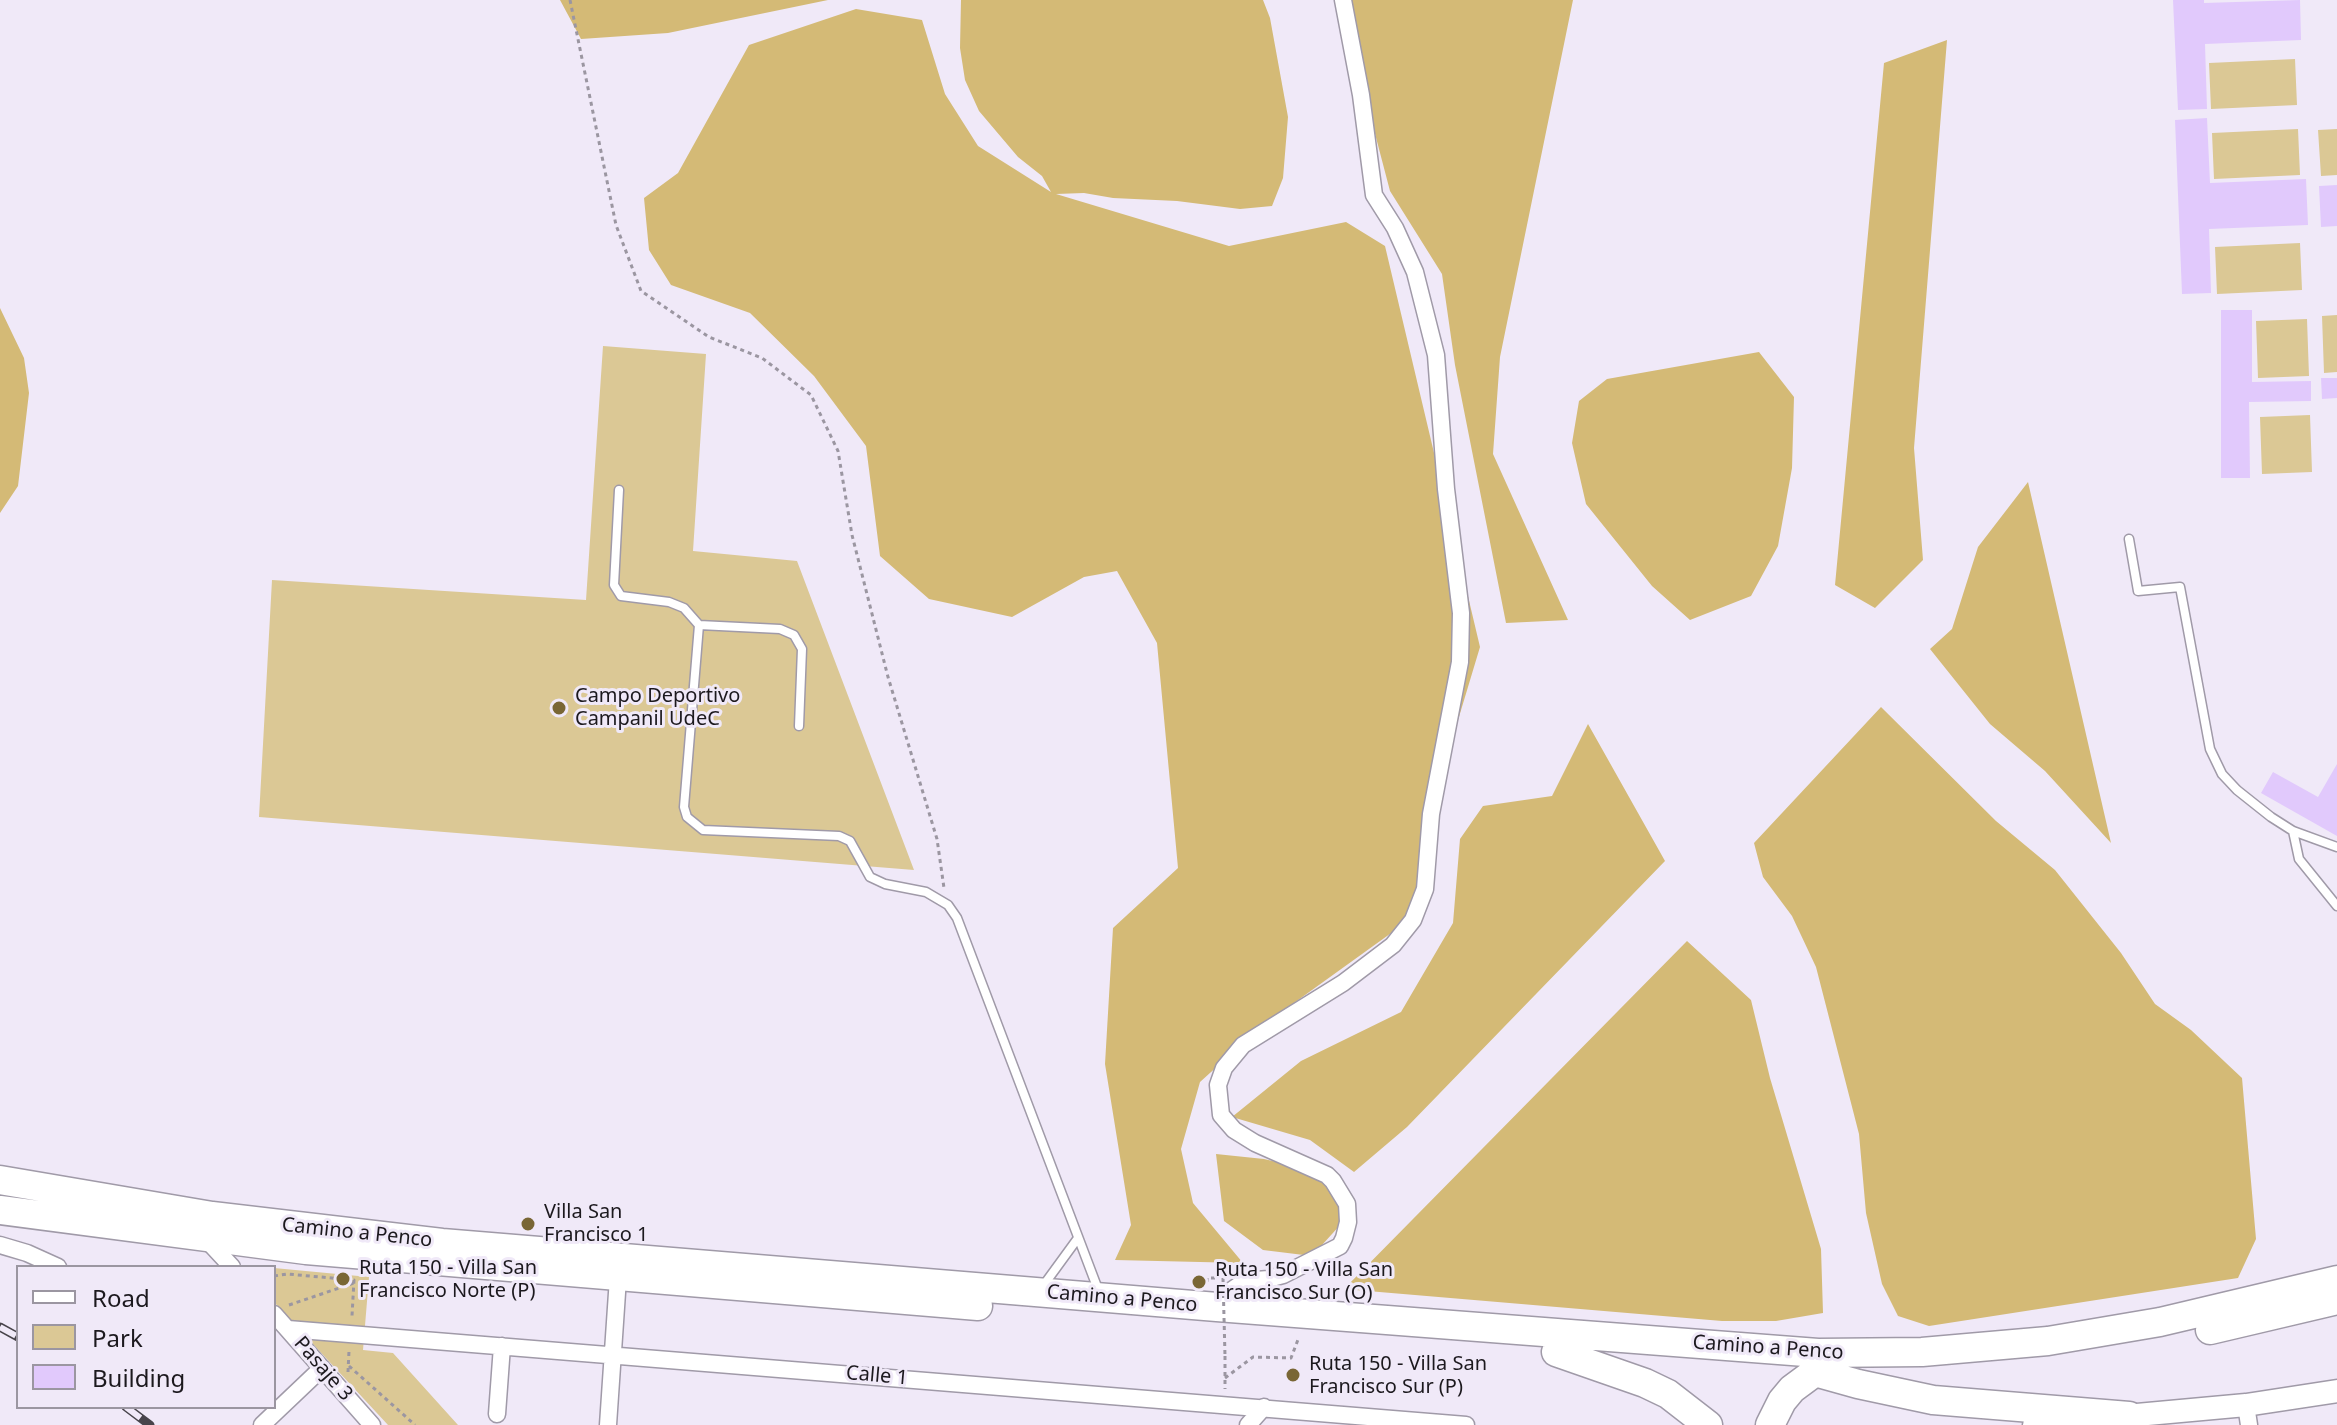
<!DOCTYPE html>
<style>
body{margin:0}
#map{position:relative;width:2337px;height:1425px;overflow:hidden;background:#f0e9f8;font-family:"Noto Sans",sans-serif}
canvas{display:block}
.legend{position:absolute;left:16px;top:1265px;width:260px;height:144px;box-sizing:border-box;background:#f0e9f8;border:2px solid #9b96a1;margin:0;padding:10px 14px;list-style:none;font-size:24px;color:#1c191e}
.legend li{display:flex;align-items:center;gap:16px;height:40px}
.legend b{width:40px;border:2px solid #9b96a1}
</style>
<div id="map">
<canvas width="2337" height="1425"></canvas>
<ul class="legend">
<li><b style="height:10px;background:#fff"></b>Road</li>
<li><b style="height:22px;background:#dbc895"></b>Park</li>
<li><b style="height:22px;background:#e1c9fc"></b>Building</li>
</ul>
</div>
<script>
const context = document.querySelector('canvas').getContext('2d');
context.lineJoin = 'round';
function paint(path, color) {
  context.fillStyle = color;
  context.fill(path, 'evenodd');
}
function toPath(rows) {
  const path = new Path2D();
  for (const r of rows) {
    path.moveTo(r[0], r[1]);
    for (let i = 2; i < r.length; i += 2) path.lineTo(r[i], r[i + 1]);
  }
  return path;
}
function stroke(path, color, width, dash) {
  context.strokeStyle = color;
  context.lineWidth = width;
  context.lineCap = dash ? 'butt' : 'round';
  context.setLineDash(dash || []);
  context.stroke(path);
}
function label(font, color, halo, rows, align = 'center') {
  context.font = font + ' "Noto Sans",sans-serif';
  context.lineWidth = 6;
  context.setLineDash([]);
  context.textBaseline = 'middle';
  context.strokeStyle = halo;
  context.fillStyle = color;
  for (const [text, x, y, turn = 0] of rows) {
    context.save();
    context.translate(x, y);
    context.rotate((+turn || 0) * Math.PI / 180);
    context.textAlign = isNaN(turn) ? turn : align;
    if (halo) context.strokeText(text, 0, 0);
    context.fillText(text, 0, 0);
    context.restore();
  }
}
const green = toPath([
 [2295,59,2297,105,2211,109,2209,63],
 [2298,129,2300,175,2214,179,2212,133],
 [2337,129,2337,175,2321,176,2318,130],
 [2300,243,2302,290,2217,294,2215,247],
 [2337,315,2337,372,2324,373,2322,316],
 [2307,319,2309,376,2258,378,2256,321],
 [603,346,706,354,693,551,797,561,914,870,259,817,272,580,586,600],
 [2310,415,2312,472,2262,474,2260,417],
 [274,1268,369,1277,363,1350,393,1353,458,1425,388,1425,274,1302]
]);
const forest = toPath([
 [560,0,828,0,668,33,581,39],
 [961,0,1263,0,1270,18,1288,117,1283,178,1272,206,1240,209,1177,201,1113,198,1084,193,1056,194,1229,246,1346,222,1385,246,1480,647,1437,790,1419,913,1262,1026,1200,1082,1181,1149,1193,1203,1243,1263,1115,1260,1131,1225,1105,1064,1113,928,1178,868,1157,643,1117,571,1084,577,1012,617,929,599,880,556,866,446,814,376,750,313,671,285,649,250,644,198,678,173,749,45,856,9,922,20,945,94,978,146,1051,192,1042,176,1018,157,979,111,965,80,960,48],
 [1340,0,1573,0,1500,357,1493,454,1568,620,1506,623,1455,365,1442,274,1390,191],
 [1947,40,1914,448,1923,560,1875,608,1835,585,1884,63],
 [0,308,24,358,29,393,18,486,0,513],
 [1759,352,1794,397,1792,468,1778,546,1751,596,1690,620,1652,586,1586,504,1572,443,1579,401,1607,379],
 [2028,482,2111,843,2045,771,1990,724,1930,649,1952,629,1978,547],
 [1881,707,1996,821,2055,870,2121,953,2155,1004,2191,1030,2242,1078,2256,1239,2238,1278,1929,1326,1898,1316,1882,1284,1866,1213,1859,1134,1816,967,1792,916,1763,877,1754,843],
 [1588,724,1665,861,1407,1127,1354,1172,1310,1140,1232,1117,1301,1061,1401,1012,1453,923,1460,839,1483,806,1552,796],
 [1687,941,1751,1000,1770,1078,1821,1249,1823,1313,1776,1321,1722,1321,1344,1289],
 [1216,1154,1264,1159,1315,1171,1352,1212,1312,1256,1263,1250,1224,1221]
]);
const building = toPath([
 [2173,0,2204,0,2204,3,2300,0,2301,40,2205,44,2207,109,2178,110],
 [2207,118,2210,183,2306,179,2308,225,2209,229,2211,293,2182,294,2175,120],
 [2337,185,2337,226,2321,227,2319,186],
 [2221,310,2252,310,2252,382,2311,381,2311,401,2249,402,2250,478,2221,478],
 [2321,378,2337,378,2337,398,2322,399],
 [2337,764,2337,836,2261,793,2273,772,2318,797]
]);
const path = toPath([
 [570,0,616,225,641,291,709,337,762,358,811,395,838,451,852,535,888,677,937,839,944,888],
 [274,1276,287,1274,354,1280,352,1316],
 [1207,1282,1207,1278,1219,1278],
 [289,1305,354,1283],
 [1225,1356,1225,1389],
 [349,1366,415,1425],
 [348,1372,349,1351],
 [1225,1378,1253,1357,1291,1358,1299,1337]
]);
const lane = toPath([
 [619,490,614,585,621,596,669,602,684,608,699,625,684,807,687,817,703,830,839,836,850,841,870,877,885,884,926,892,948,905,957,918,1099,1292],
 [2129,539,2138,591,2180,587,2210,749,2222,774,2237,790,2271,817,2293,831,2337,847],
 [699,625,780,629,794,635,802,649,799,726],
 [2293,831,2299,859,2337,906],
 [1043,1286,1078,1238]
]);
const street = toPath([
 [206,1239,232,1267],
 [0,1245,27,1253,58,1267],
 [1217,1307,1226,1294,1245,1281,1268,1279,1283,1275,1340,1246,1344,1238,1348,1222,1347,1204,1333,1181,1327,1175,1255,1143,1234,1130,1221,1115,1218,1085,1224,1068,1243,1045,1343,983,1393,945,1413,920,1425,889,1431,814,1460,662,1461,613,1446,489,1436,355,1415,272,1395,228,1374,195,1361,95,1343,0],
 [274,1314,372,1425],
 [288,1329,1466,1425],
 [2246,1405,2249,1425],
 [497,1414,502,1346],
 [262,1425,322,1368],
 [608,1425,618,1278],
 [1248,1425,1264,1407]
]);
const secondary = toPath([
 [2115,1417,2246,1405,2337,1391],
 [2034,1425,2077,1421]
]);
const highway = toPath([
 [0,1180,212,1216,442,1243,1217,1307,1818,1353,1922,1352,2048,1341,2160,1322,2337,1280],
 [0,1210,306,1250,978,1306],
 [2210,1330,2337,1300],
 [1556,1352,1645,1383,1668,1394,1708,1425],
 [1815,1372,1858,1384,1933,1400,2129,1416],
 [1770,1425,1782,1401,1792,1389,1815,1372]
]);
const rail = toPath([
 [0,1327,18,1337],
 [126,1407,150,1425]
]);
const pathBridge = toPath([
 [1223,1278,1225,1356]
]);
const markers = [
 [559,708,8,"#796635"],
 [528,1224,8,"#796635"],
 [343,1279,8,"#796635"],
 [1199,1282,8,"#796635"],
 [1293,1375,8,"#796635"]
];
const poiNames = [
 ["Campo Deportivo",575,696],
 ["Campanil UdeC",575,719],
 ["Villa San",544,1212],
 ["Francisco 1",544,1235],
 ["Ruta 150 - Villa San",359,1268],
 ["Francisco Norte (P)",359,1291],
 ["Ruta 150 - Villa San",1215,1270],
 ["Francisco Sur (O)",1215,1293],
 ["Ruta 150 - Villa San",1309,1364],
 ["Francisco Sur (P)",1309,1387]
];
const streetNames = [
 ["Camino a Penco",357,1233,6],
 ["Camino a Penco",1122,1299,5],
 ["Camino a Penco",1768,1348,4],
 ["Pasaje 3",323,1369,49],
 ["Calle 1",877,1376,5]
];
paint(green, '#dbc895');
paint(forest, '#d4ba76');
paint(building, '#e1c9fc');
stroke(lane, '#a09aa8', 11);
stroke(street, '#a09aa8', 19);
stroke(secondary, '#a09aa8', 25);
stroke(highway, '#a09aa8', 31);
stroke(path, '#9b96a1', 3, [4, 4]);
stroke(lane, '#fff', 8);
stroke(street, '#fff', 16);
stroke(secondary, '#fff', 22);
stroke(highway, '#fff', 28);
stroke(rail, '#48444b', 9);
stroke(rail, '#f0e9f8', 6, [18]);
stroke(pathBridge, '#9b96a1', 3, [4, 4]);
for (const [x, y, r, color] of markers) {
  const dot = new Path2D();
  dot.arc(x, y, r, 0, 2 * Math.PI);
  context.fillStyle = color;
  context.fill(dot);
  stroke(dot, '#f0e9f8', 3);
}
label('20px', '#1c191e', '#f0e9f8', poiNames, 'left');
label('20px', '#1c191e', '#f0e9f8', streetNames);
</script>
